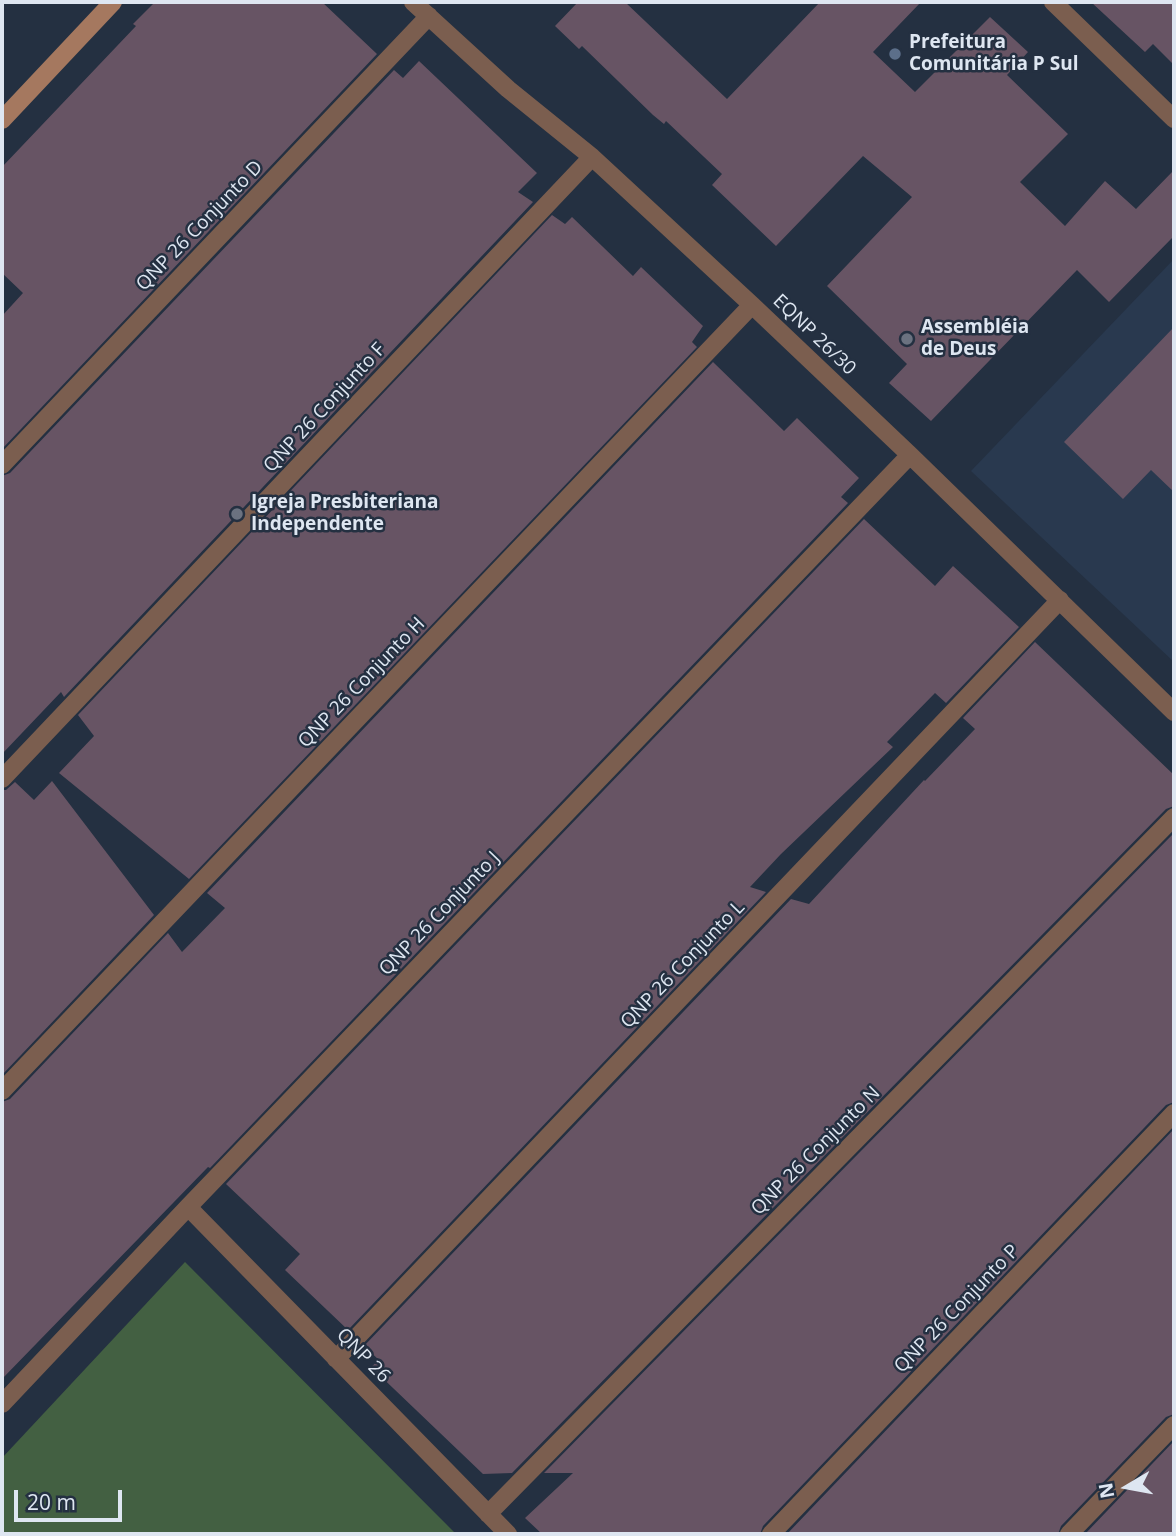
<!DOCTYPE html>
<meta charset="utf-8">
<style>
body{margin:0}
#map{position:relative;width:1176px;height:1536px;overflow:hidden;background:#243041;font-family:"Open Sans",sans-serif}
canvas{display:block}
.frame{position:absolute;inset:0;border:4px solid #dee6f1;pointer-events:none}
.north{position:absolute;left:1092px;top:1452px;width:70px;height:70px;-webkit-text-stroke:5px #243041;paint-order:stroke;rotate:260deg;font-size:19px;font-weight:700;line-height:28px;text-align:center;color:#dee6f1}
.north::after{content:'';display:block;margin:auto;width:24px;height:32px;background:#dee6f1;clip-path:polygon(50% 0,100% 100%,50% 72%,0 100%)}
.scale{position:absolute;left:14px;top:1490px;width:108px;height:32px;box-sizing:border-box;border:4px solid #dee6f1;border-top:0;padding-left:9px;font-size:21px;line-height:24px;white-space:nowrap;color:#dee6f1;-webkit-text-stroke:5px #243041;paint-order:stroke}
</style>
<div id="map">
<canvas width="1176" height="1536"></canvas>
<div class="frame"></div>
<div class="north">N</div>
<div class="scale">20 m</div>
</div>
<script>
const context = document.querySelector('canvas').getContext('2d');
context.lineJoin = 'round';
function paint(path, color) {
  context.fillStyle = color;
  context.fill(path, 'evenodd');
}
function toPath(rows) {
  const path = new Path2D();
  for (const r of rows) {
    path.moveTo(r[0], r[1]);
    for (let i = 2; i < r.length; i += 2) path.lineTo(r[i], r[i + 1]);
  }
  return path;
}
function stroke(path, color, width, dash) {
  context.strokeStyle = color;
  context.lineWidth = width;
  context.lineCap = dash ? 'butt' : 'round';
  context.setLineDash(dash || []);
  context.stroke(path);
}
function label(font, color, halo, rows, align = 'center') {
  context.font = font + ' "Open Sans",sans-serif';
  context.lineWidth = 5;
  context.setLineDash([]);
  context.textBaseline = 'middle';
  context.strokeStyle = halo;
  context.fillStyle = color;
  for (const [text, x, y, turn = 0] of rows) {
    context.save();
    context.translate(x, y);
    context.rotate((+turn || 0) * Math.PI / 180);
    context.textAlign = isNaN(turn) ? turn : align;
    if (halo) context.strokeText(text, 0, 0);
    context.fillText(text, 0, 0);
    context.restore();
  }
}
const built = toPath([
 [1174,259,1174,662,971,471]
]);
const green = toPath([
 [185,1262,456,1534,2,1534,2,1458]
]);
const building = toPath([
 [155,2,322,2,377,54,2,449,2,316,23,293,2,273,2,167,136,26,133,24],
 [578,2,625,2,727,99,820,2,921,2,873,52,915,92,990,17,1028,52,1007,75,1068,134,1020,182,1065,226,1105,181,1136,209,1174,170,1174,236,1109,302,1077,270,931,421,889,383,907,364,827,286,912,197,863,156,776,246,712,185,722,174,666,121,664,124,653,115,582,46,579,49,555,26],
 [1091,2,1174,2,1174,65,1153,44,1145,52],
 [419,61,537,173,518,192,533,202,64,697,61,692,2,754,2,476,10,473,394,70,403,78],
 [552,215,565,224,572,217,633,276,641,267,703,326,692,342,697,347,189,879,59,773,94,736,78,715],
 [1174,327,1174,492,1151,470,1123,499,1064,442],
 [713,362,784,431,797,418,859,478,841,497,848,503,210,1168,208,1167,2,1379,2,1102,10,1099,168,933,182,952,225,908,207,893],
 [864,519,935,586,953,566,1019,627,946,703,935,693,887,742,893,747,781,854,750,887,766,892,348,1330,285,1270,300,1254,226,1184],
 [1035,642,1174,775,1174,806,1166,809,512,1473,483,1474,371,1367,379,1360,364,1346,791,899,809,904,924,780,925,781,975,729,963,718],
 [52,781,154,915,2,1075,2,790,6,790,15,782,34,800],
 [1174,833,1174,1102,1166,1105,763,1526,760,1534,542,1534,525,1518,573,1473,544,1473],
 [1174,1129,1174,1414,1166,1417,1061,1526,1058,1534,787,1534],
 [1174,1441,1174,1534,1085,1534]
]);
const street = toPath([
 [413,2,508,89,592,157,752,305,910,455,1174,712],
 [1053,2,1174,119],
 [2,465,429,16],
 [2,779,592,157],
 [2,1091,752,305],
 [188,1207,508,1534],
 [336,1359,1060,600],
 [2,1404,188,1207,910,455],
 [488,1514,1174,817],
 [771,1534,1174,1113],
 [1069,1534,1174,1425]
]);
const secondary = toPath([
 [2,120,113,2]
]);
const markers = [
 [895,54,7,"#5c6f8a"],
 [907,339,7,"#6b7280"],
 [237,514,7,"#6b7280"]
];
const poiNames = [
 ["Prefeitura",909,43],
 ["Comunitária P Sul",909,65],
 ["Assembléia",921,328],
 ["de Deus",921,350],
 ["Igreja Presbiteriana",251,503],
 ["Independente",251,525]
];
const streetNames = [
 ["QNP 26 Conjunto D",200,226,-46],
 ["EQNP 26/30",814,335,44],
 ["QNP 26 Conjunto F",325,408,-47],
 ["QNP 26 Conjunto H",362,683,-46],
 ["QNP 26 Conjunto J",440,914,-46],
 ["QNP 26 Conjunto L",683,965,-46],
 ["QNP 26 Conjunto N",816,1151,-45],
 ["QNP 26 Conjunto P",957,1309,-46],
 ["QNP 26",363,1356,46]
];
paint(built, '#29394f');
paint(green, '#436042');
paint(building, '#675464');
stroke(street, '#7b5e4f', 18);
stroke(secondary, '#a5785f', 18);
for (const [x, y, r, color] of markers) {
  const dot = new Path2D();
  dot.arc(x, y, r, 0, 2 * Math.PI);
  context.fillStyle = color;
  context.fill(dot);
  stroke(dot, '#243041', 2.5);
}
label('bold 19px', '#dee6f1', '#243041', poiNames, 'left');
label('19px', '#dee6f1', '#243041', streetNames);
</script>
